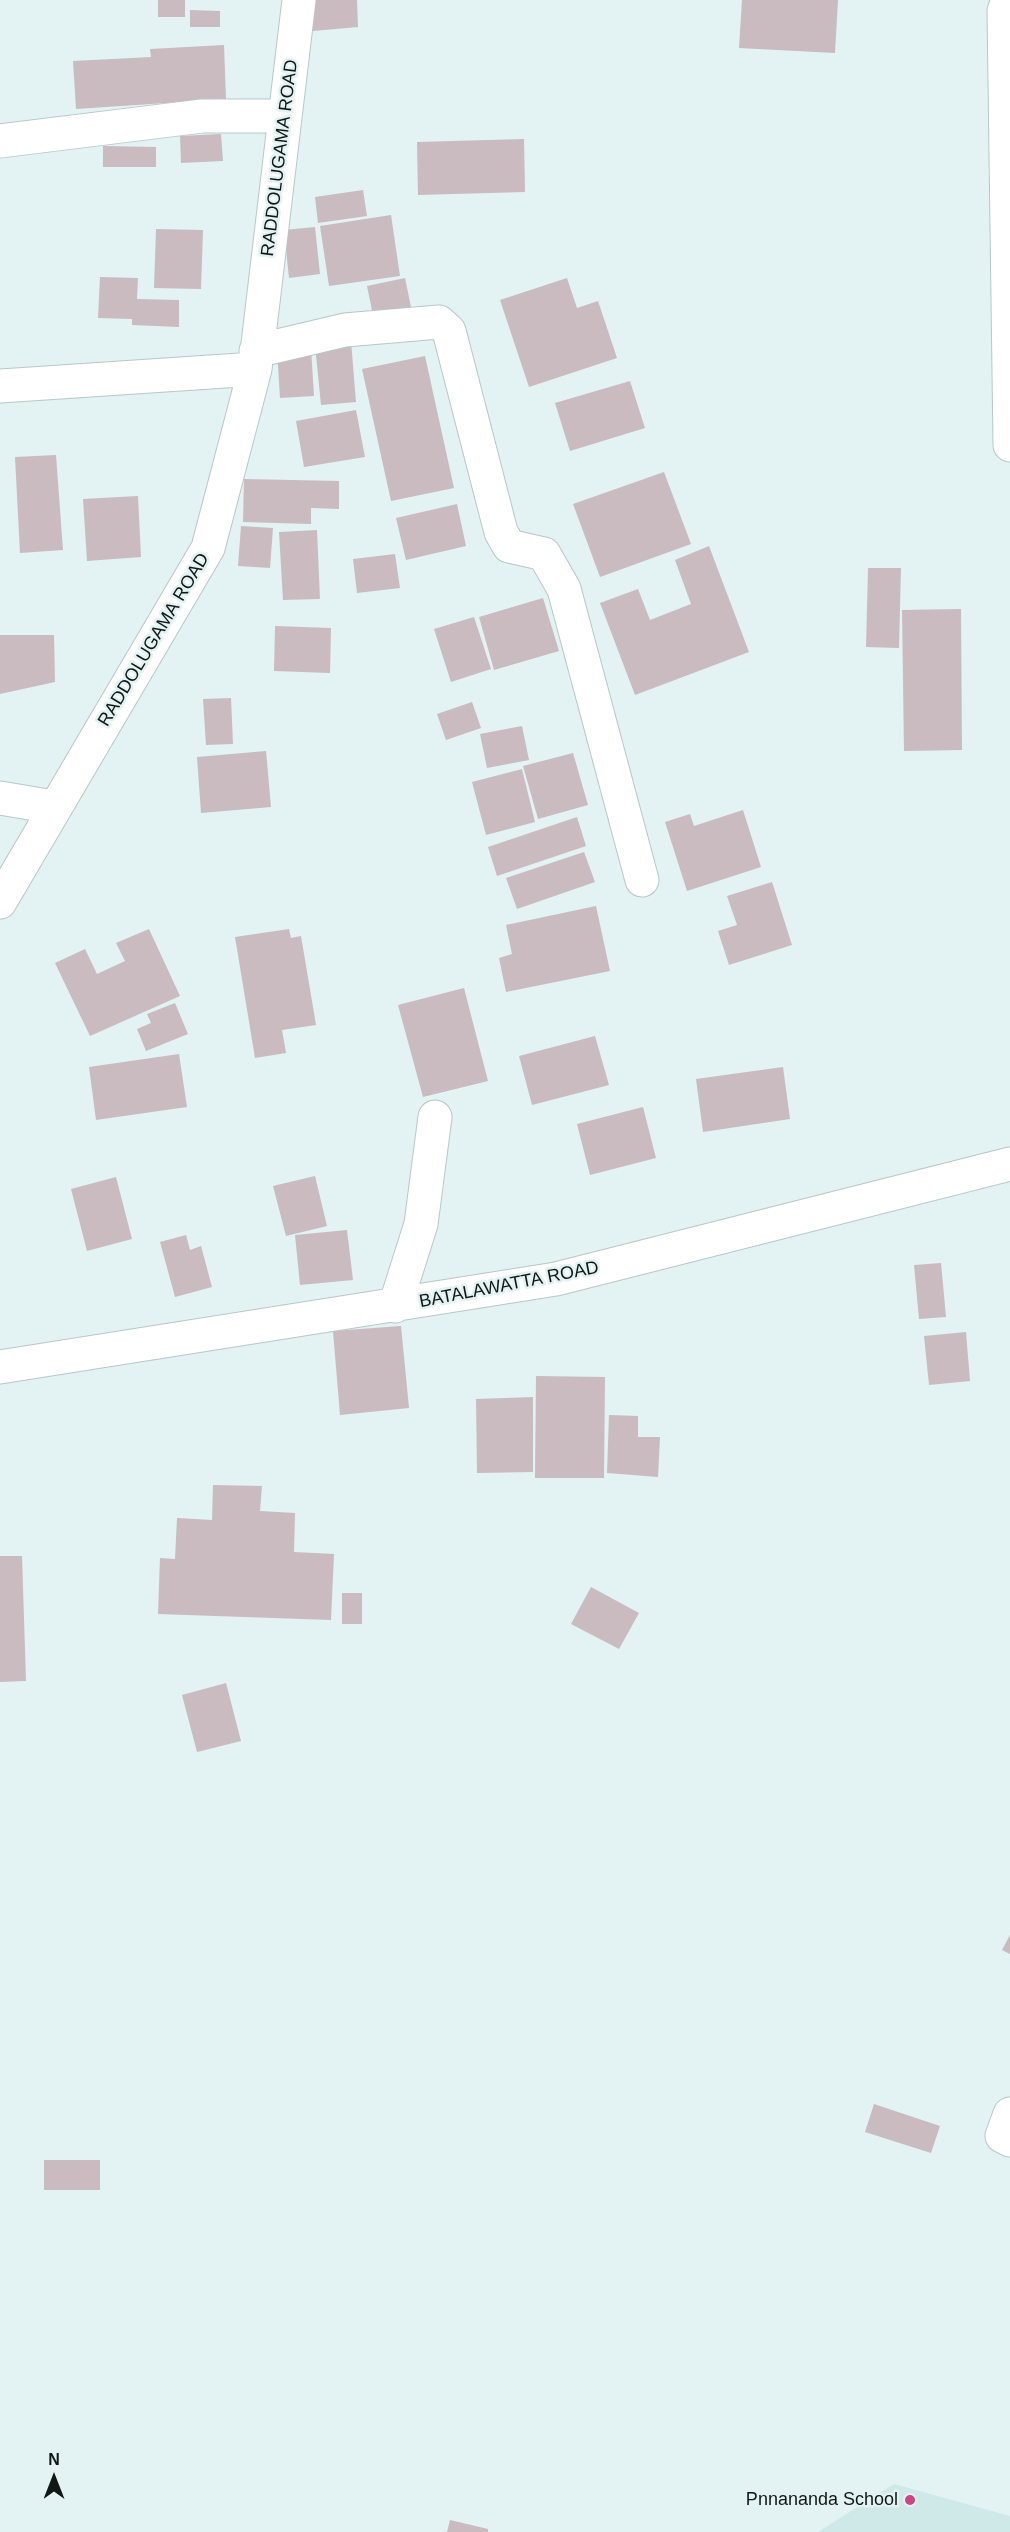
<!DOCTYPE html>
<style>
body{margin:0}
#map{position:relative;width:1010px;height:2532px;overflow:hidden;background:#e3f2f2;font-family:Arial,sans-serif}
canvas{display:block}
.north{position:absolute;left:24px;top:2448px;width:60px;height:60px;-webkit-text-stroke:4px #e3f2f2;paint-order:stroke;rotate:0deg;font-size:16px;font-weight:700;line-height:24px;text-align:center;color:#111717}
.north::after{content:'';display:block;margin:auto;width:21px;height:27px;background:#111717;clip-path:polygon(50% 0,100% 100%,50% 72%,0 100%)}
</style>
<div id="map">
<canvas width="1010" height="2532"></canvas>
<div class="north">N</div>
</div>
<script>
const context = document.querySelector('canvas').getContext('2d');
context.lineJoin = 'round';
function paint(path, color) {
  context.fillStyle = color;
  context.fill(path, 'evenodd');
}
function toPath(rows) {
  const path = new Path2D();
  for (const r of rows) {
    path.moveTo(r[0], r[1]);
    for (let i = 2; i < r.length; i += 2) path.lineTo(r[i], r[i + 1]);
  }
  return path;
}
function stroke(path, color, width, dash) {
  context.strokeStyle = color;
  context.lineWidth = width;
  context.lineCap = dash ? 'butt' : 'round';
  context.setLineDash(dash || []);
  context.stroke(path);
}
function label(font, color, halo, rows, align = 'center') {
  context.font = font + ' Arial,sans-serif';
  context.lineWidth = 5;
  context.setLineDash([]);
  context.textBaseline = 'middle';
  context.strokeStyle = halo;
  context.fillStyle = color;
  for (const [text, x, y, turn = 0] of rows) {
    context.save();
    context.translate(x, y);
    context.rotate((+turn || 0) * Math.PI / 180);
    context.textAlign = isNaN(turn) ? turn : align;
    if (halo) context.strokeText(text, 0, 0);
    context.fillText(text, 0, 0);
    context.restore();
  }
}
const built = toPath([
 [894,2484,1010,2516,1010,2532,818,2532]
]);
const building = toPath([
 [158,0,185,0,185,17,158,17],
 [311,0,357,0,358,27,313,31],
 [742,0,838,0,835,53,739,48],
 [190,10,220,11,220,27,190,27],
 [224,45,226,99,76,109,73,61,151,57,150,49],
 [221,134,223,161,181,163,180,136],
 [524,139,525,192,418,195,417,142],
 [103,146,156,147,156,167,103,167],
 [363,190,367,216,318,223,315,197],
 [391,215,400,276,329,286,320,226],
 [315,227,320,274,289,278,284,230],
 [156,229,203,230,201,289,154,288],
 [100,277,138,278,137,299,179,300,179,327,132,325,132,319,98,318],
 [405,278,411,307,373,315,367,286],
 [567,278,577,308,598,301,617,358,529,387,500,300],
 [351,341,356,402,321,405,315,345],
 [311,348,314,396,280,398,277,350],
 [425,356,454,488,391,501,362,369],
 [630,381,645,428,570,451,555,403],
 [356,410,365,457,304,467,296,421],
 [56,455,63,550,20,553,15,457],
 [664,472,691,544,600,577,573,504],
 [244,479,339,481,339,509,311,508,311,524,243,522],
 [138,496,141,557,87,561,83,499],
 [457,504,466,546,406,560,396,518],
 [241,526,273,528,270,568,238,566],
 [317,530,320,599,283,600,279,532],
 [709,546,749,652,635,695,600,603,638,589,650,620,691,604,675,560],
 [395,554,400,588,357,593,353,559],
 [868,568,901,568,899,648,866,647],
 [543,598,559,651,494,670,479,617],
 [961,609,962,750,904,751,902,610],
 [474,617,491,669,451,682,434,629],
 [275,626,331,628,330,673,274,671],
 [0,635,54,635,55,682,0,694],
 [231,698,233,744,206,745,203,699],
 [472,702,481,728,446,740,437,714],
 [522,726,529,760,487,768,480,734],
 [266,751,271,807,201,813,197,757],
 [573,753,588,805,538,819,523,766],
 [522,769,535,822,486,835,472,782],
 [743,810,761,867,687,891,665,822,690,814,694,826],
 [577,817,586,846,497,876,488,847],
 [584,852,595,882,517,909,506,878],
 [772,882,792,945,729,965,718,931,737,925,727,896],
 [596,906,610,971,506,992,499,958,512,954,506,925],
 [149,929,180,996,90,1036,55,963,85,949,97,974,125,961,116,943],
 [289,929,291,938,301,936,316,1025,282,1030,286,1053,255,1058,235,937],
 [464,988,488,1081,423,1097,398,1005],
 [175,1003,188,1034,146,1051,137,1029,151,1023,147,1014],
 [595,1036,609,1085,532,1105,519,1056],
 [179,1054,187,1107,96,1120,89,1067],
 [783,1067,790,1119,703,1132,696,1079],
 [643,1107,656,1158,590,1175,577,1124],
 [315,1176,327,1226,286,1236,273,1186],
 [116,1177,132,1239,87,1251,71,1189],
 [347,1230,353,1280,300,1285,295,1235],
 [186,1235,190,1250,201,1246,212,1287,175,1297,160,1242],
 [941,1263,946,1317,919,1319,914,1265],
 [401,1326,409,1408,340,1415,333,1331],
 [966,1332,970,1381,929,1385,924,1336],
 [536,1376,605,1377,604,1478,535,1478],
 [533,1397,533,1472,477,1473,476,1399],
 [609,1415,638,1416,638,1437,660,1437,658,1477,607,1473],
 [213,1485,262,1486,260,1511,295,1513,294,1552,334,1554,331,1620,158,1614,160,1558,175,1559,177,1518,212,1520],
 [0,1556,22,1556,26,1681,0,1682],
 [591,1587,639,1613,619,1649,571,1624],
 [342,1593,362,1593,362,1624,342,1624],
 [226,1683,241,1741,197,1752,182,1695],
 [1010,1935,1010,1954,1002,1950],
 [874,2104,940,2126,931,2153,865,2132],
 [44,2160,100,2160,100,2190,44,2190],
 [450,2520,488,2529,488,2532,447,2532]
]);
const minor = toPath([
 [1008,0,1004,11,1010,445],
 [0,141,202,116,285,116],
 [256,351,345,330,439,322,449,331,501,532,509,546,544,554,564,589,642,880],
 [0,386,255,369],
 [0,798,54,807],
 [0,902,208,548,255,369,299,0],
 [395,1306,421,1224,435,1117],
 [0,1367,556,1279,1010,1164],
 [1010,2114,1002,2136,1010,2140]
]);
const markers = [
 [910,2500,6,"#cc4483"]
];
const streetNames = [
 ["RADDOLUGAMA ROAD",280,158,-83],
 ["RADDOLUGAMA ROAD",154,640,-59],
 ["BATALAWATTA ROAD",509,1285,-11]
];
const poiNames = [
 ["Pnnananda School",898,2500]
];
paint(built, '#cfe9e9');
paint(building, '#c9bbc0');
stroke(minor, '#b8c7c7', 35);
stroke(minor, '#fff', 33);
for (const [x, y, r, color] of markers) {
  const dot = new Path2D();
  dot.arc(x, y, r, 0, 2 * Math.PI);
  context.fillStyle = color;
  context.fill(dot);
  stroke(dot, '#e3f2f2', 2);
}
label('18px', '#111717', '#e3f2f2', streetNames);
label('18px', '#111717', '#e3f2f2', poiNames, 'right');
</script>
